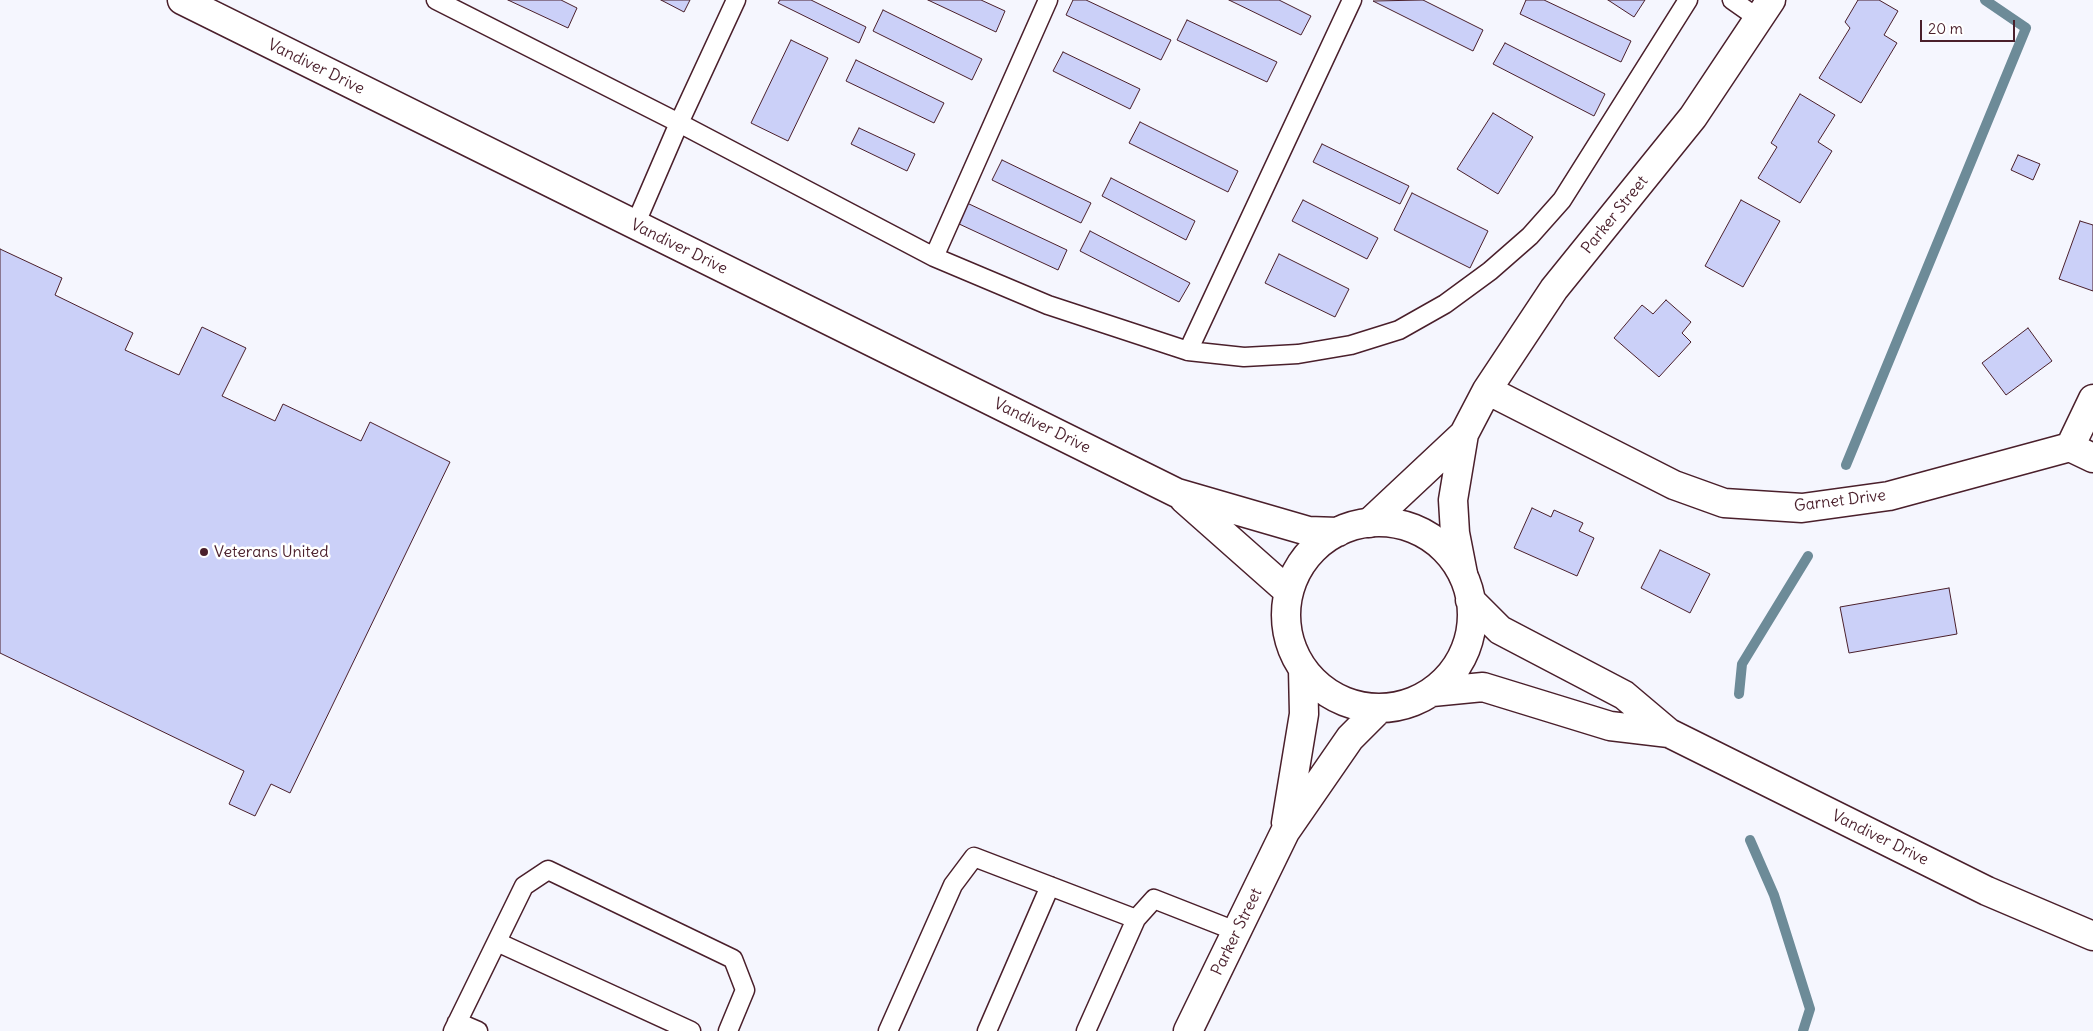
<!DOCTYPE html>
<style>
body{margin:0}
#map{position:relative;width:2093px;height:1031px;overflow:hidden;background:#f5f6fe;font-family:Delius,sans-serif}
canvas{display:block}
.scale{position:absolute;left:1920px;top:20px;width:95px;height:22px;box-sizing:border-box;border:2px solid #4a1f2b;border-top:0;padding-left:6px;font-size:15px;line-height:18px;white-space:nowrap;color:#4a1f2b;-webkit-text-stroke:4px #fff;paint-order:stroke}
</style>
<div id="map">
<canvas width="2093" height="1031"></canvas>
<div class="scale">20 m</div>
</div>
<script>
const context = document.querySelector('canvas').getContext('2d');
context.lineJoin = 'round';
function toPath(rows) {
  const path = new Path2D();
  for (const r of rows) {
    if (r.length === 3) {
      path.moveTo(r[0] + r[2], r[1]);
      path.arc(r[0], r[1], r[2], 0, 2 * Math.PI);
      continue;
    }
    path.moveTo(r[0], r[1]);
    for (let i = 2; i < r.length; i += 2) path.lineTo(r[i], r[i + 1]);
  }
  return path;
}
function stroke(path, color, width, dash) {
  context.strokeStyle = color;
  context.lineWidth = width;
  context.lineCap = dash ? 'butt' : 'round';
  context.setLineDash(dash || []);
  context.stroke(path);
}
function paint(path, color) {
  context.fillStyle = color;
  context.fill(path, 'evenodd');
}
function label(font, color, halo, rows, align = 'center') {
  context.font = font + ' Delius,sans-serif';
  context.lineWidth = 5;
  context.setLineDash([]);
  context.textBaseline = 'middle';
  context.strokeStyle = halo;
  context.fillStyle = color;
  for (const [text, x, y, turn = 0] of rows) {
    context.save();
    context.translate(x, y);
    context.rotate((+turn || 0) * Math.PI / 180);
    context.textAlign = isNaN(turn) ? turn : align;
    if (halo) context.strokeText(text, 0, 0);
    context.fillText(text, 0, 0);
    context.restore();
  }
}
const stream = toPath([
 [1846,465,2026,28,1985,0],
 [1739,694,1742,664,1808,556],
 [1750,840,1774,895,1810,1009,1803,1031]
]);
const building = toPath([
 [508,0,561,0,577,8,568,28,508,0],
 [661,0,690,0,684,12,661,0],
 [780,0,811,0,866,27,859,43,778,3,780,0],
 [928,0,981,0,1005,11,996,32,928,0],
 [1073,0,1086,0,1171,40,1161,60,1066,15,1073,0],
 [1229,0,1279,0,1311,16,1301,35,1229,0],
 [1423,0,1483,30,1473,51,1373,1,1423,0],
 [1526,0,1544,0,1631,41,1621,62,1520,14,1526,0],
 [1608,0,1645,0,1634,17,1608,0],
 [1858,0,1879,0,1898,11,1884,35,1897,43,1861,103,1819,78,1850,28,1845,22,1858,0],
 [883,10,982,59,972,80,873,31,883,10],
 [1187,20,1277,62,1267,82,1177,40,1187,20],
 [791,40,828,58,788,141,751,123,791,40],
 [1505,43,1605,94,1594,116,1493,64,1505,43],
 [1063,52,1140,89,1130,109,1053,71,1063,52],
 [856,60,944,103,934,123,846,81,856,60],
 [1800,94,1835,115,1818,142,1832,151,1800,203,1758,178,1777,147,1771,143,1800,94],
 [1493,113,1533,137,1498,194,1457,169,1493,113],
 [1140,122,1238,171,1228,192,1129,143,1140,122],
 [859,128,915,154,907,171,851,144,859,128],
 [1322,144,1409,186,1400,204,1313,162,1322,144],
 [2018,155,2040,164,2033,180,2011,170,2018,155],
 [1002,160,1091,203,1081,223,992,180,1002,160],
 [1111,178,1195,221,1186,240,1102,196,1111,178],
 [1412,193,1488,231,1470,268,1394,230,1412,193],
 [1303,200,1378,238,1367,259,1292,221,1303,200],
 [1741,200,1780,221,1743,287,1705,266,1741,200],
 [967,203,1067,250,1058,270,957,223,967,203],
 [2080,221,2093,225,2093,291,2059,279,2080,221],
 [1090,231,1190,283,1179,302,1080,251,1090,231],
 [0,249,62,278,55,295,133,333,125,350,179,375,202,327,246,348,222,396,275,421,283,404,361,441,370,422,450,462,290,793,271,784,255,816,229,804,244,771,0,653,0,249],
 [1279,254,1349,289,1335,317,1265,283,1279,254],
 [1666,300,1691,322,1682,333,1691,342,1659,377,1614,338,1642,305,1653,314,1666,300],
 [2028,328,2052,361,2006,395,1982,363,2028,328],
 [1532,508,1551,517,1554,510,1583,523,1579,531,1594,538,1577,576,1514,548,1532,508],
 [1660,550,1710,574,1690,613,1641,588,1660,550],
 [1949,588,1957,634,1849,653,1840,607,1949,588]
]);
const lane = toPath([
 [436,0,679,123,934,257,1048,305,1188,351,1244,357,1298,354,1351,345,1399,330,1445,304,1490,271,1530,236,1562,200,1688,0],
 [1732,0,1759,19],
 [635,225,679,123,736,0],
 [934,257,1048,0],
 [1188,351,1352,0],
 [497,942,691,1031],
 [457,1022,478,1031],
 [453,1031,524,886,548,870,733,959,745,990,728,1031],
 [888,1031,953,885,974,857,1136,919],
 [987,1031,1050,886],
 [1086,1031,1136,919,1154,899,1238,932]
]);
const street = toPath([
 [1487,390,1674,485,1724,503,1802,508,1889,496,2070,447,2093,399],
 [2070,447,2093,458],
 [1369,523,1464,434,1487,390,1554,289,1693,117,1771,0],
 [1463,574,1455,533,1453,500,1464,434]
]);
const secondary = toPath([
 [182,0,1177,493,1308,531,1338,532],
 [1184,499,1289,592],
 [1379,615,93],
 [1470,600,1500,630,1624,695,1669,733,1987,891,2093,936],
 [1432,692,1483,687,1610,726,1669,733],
 [1286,823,1304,714,1303,669],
 [1188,1031,1285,832,1350,738,1380,708]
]);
const markers = [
 [204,552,5,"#4a1f2b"]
];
const streetNames = [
 ["Vandiver Drive",316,67,26],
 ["Parker Street",1615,215,-51],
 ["Vandiver Drive",679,247,26],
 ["Vandiver Drive",1042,426,26],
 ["Garnet Drive",1840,501,-7],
 ["Vandiver Drive",1880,838,26],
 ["Parker Street",1237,932,-64]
];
const poiNames = [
 ["Veterans United",214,552]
];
stroke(stream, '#6d8b98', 10);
paint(building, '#cbd0f8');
stroke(building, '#4a1f2b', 1);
stroke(lane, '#4a1f2b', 21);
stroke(street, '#4a1f2b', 31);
stroke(secondary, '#4a1f2b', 31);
stroke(lane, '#fff', 18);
stroke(street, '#fff', 28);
stroke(secondary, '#fff', 28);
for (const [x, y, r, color] of markers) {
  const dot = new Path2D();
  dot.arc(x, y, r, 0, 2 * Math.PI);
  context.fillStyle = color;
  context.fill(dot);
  stroke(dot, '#fff', 2);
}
label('16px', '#4a1f2b', '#fff', streetNames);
label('16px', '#4a1f2b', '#fff', poiNames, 'left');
</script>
